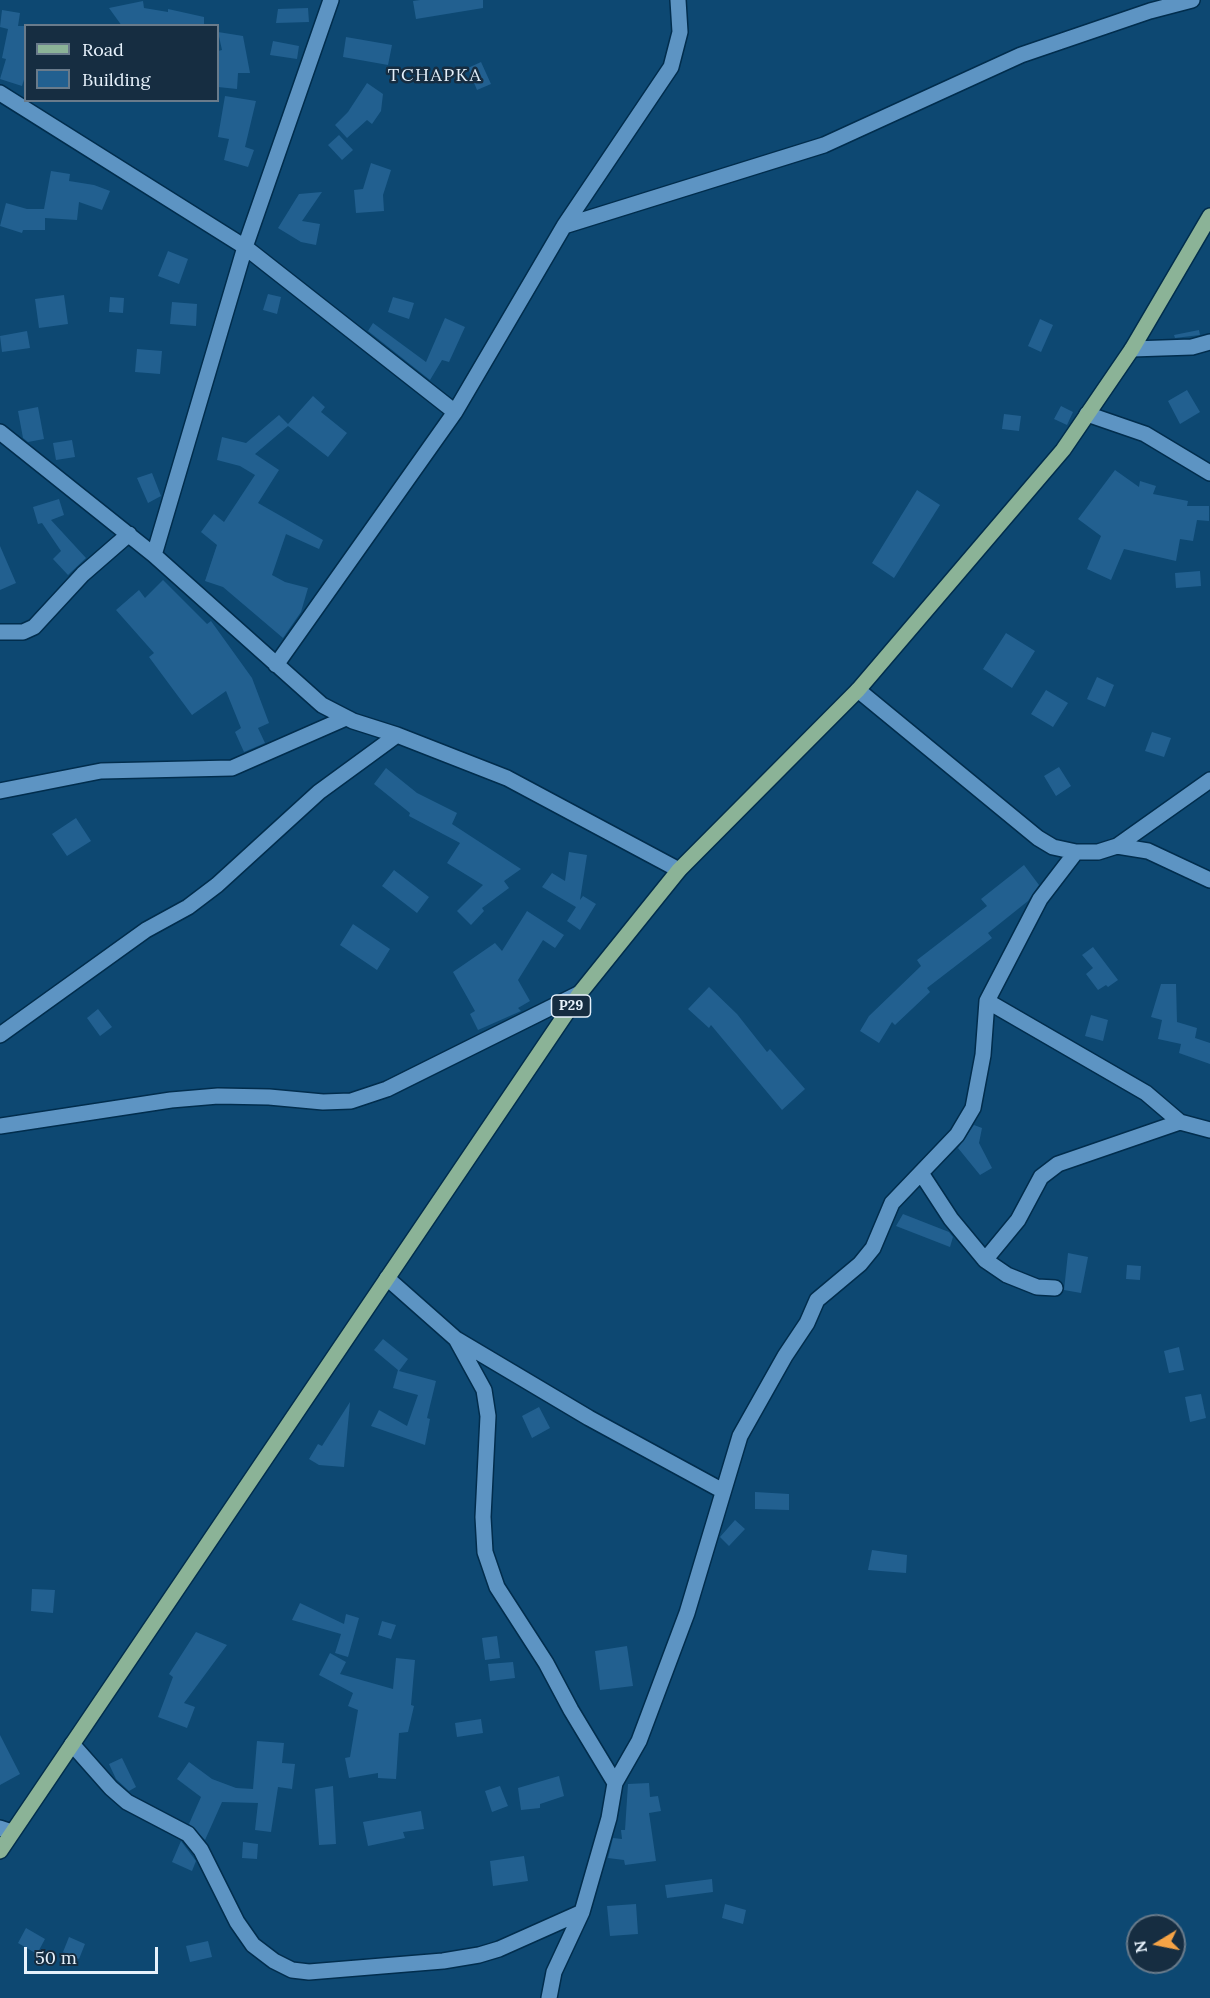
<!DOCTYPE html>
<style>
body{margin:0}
#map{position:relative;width:1210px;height:1998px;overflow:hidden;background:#0d4872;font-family:Lora,serif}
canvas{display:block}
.legend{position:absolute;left:24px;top:24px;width:195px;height:78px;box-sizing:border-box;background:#162d41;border:2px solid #697b8b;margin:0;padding:8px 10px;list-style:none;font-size:18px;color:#e6f1fb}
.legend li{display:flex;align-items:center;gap:12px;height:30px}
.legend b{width:30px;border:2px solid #697b8b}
.north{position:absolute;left:1126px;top:1914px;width:60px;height:60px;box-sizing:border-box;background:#162d41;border:2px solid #697b8b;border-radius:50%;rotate:260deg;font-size:16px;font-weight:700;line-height:24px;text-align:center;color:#e6f1fb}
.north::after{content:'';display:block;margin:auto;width:21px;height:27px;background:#f5a346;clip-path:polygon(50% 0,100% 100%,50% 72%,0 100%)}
.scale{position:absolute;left:24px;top:1947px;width:134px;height:27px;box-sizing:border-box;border:3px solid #e6f1fb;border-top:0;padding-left:8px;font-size:18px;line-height:21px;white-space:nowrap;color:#e6f1fb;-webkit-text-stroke:4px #162d41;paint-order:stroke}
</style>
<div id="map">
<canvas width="1210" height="1998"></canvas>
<ul class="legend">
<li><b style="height:8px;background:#8bb397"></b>Road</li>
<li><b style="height:16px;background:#226090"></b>Building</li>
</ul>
<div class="north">N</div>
<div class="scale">50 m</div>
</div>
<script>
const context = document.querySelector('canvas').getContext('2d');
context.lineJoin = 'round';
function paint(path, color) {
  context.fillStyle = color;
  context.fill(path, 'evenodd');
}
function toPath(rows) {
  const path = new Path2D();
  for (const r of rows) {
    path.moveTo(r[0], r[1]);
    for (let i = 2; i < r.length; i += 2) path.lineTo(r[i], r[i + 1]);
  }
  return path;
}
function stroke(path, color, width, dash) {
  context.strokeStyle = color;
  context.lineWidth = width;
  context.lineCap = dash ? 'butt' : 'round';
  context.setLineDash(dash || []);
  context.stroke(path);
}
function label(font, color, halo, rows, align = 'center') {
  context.font = font + ' Lora,serif';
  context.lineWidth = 5;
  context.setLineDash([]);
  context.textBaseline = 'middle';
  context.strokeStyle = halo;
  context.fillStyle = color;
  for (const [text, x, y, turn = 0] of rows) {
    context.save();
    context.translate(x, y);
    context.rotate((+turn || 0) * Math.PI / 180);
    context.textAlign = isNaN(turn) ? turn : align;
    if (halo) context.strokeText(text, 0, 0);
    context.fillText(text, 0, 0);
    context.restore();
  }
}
const building = toPath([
 [420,0,483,0,483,8,416,19,413,1],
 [143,1,144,8,168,12,168,9,204,17,204,26,122,26,109,8],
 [308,8,309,22,276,23,278,9],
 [2,10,20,13,18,26,26,26,26,73,22,86,0,79,6,59,2,58,8,29,0,27],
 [218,32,243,36,250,73,238,73,237,89,218,87,218,51,222,50],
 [346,37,392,45,388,65,343,57],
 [273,41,299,46,297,59,270,55],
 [481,62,491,84,477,90,468,68],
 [367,83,383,94,381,111,372,124,367,120,347,138,335,125,348,112],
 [225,96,256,101,245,147,254,150,248,167,224,160,229,139,218,137],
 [339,135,353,150,342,160,328,145],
 [371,163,391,170,383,195,384,211,356,213,354,190,363,189],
 [51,171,70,174,69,181,94,185,110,191,102,210,79,202,77,220,45,218,45,230,23,230,22,233,0,226,6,203,27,209,44,209],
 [322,192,302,221,320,224,316,245,301,242,278,228,299,194],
 [168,251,188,259,179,284,158,276],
 [268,294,281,297,277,314,263,310],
 [64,295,68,324,39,328,35,299],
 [110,297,124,298,123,313,109,312],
 [393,297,414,303,409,319,388,312],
 [172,302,197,304,196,326,170,324],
 [445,318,465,327,449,362,442,360,430,380,368,331,373,323,426,362],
 [1040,319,1053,325,1041,352,1028,346],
 [1199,330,1200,335,1175,338,1174,335],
 [27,331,30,348,2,352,0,336],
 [137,349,162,351,160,374,135,372],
 [1187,390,1200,412,1180,424,1168,401],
 [313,396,325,407,321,412,347,433,328,457,288,426,255,454,279,470,258,503,323,540,319,549,286,534,272,575,285,582,308,588,301,612,283,638,223,587,205,581,217,545,201,532,214,514,224,522,255,475,240,466,217,460,222,437,246,443,279,415,288,424],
 [1061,406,1073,412,1067,425,1054,419],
 [38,407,44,439,28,442,23,438,18,411],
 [1004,414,1021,416,1019,431,1002,429],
 [72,440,75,457,56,460,53,443],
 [1115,470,1139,487,1140,481,1156,486,1153,494,1188,501,1187,506,1209,506,1209,521,1197,520,1193,541,1180,539,1176,561,1124,549,1111,580,1087,569,1101,536,1078,519],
 [152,473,161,496,148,503,137,478],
 [917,490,940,505,894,578,872,563],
 [59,499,64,515,51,520,86,558,68,575,53,559,61,551,42,523,38,524,33,507],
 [0,546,16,583,0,590],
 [1200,571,1201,586,1176,588,1175,573],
 [163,580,207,624,211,621,252,678,269,723,258,728,265,743,244,752,235,732,241,728,226,691,192,715,149,657,154,653,116,610,139,590,145,598],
 [1006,633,1035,651,1012,688,983,669],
 [1097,677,1114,685,1105,707,1087,699],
 [1046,690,1068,703,1053,727,1031,714],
 [1152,732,1171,738,1164,757,1145,751],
 [1059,767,1071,786,1056,796,1044,776],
 [386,768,417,793,457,813,452,824,521,869,504,881,509,888,482,908,484,911,471,925,457,911,483,885,447,863,460,843,409,816,410,813,374,784],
 [76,818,91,841,67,856,52,834],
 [569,852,587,855,580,900,583,896,596,904,580,930,567,921,576,907,542,887,552,873,565,881],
 [1024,865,1039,885,1028,901,988,933,992,938,927,988,930,992,895,1025,892,1022,879,1043,860,1031,869,1016,921,966,917,960,987,906,981,899],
 [394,870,429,897,417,913,382,886],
 [527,911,564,935,555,948,543,940,518,980,530,1001,518,1008,521,1011,478,1030,470,1014,475,1011,453,972,495,943,502,951],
 [353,924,390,949,377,970,340,945],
 [1093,947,1118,980,1108,987,1106,985,1098,990,1086,974,1093,968,1082,955],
 [1161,984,1176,984,1177,1022,1197,1028,1195,1038,1210,1043,1210,1064,1179,1053,1181,1044,1158,1039,1162,1020,1151,1017],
 [709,987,737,1014,767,1052,770,1049,805,1089,782,1110,711,1025,709,1028,688,1009],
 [98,1009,112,1027,100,1036,87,1018],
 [1091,1015,1108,1020,1103,1041,1085,1036],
 [974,1125,982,1128,979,1143,992,1168,980,1175,958,1148],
 [903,1214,949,1232,953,1237,950,1247,896,1226],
 [1068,1253,1088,1257,1081,1293,1064,1290],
 [1127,1265,1141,1266,1140,1280,1126,1279],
 [383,1339,408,1359,399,1371,436,1381,427,1418,430,1419,425,1445,371,1426,379,1410,407,1426,418,1395,393,1388,398,1370,374,1350],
 [1179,1347,1184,1370,1169,1373,1164,1351],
 [1201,1394,1206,1418,1190,1422,1185,1397],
 [350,1402,344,1467,319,1465,309,1459,318,1444,322,1446],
 [539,1407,550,1428,532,1438,522,1416],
 [755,1492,789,1494,789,1510,755,1509],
 [735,1520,745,1529,729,1546,720,1537],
 [872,1550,907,1555,906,1573,868,1570],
 [32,1589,55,1590,53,1613,31,1611],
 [300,1603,344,1624,346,1614,359,1618,348,1657,335,1653,341,1634,292,1620],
 [382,1621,396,1625,391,1639,378,1635],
 [196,1632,227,1645,184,1703,195,1707,187,1728,158,1717,173,1677,169,1674],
 [497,1636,500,1658,485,1660,482,1638],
 [627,1646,633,1686,600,1690,595,1651],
 [330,1653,346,1662,340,1674,393,1689,396,1658,415,1660,411,1705,414,1706,408,1732,399,1733,396,1779,378,1778,378,1773,349,1778,345,1758,350,1757,358,1710,348,1706,353,1693,319,1675],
 [513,1662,515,1678,490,1681,488,1664],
 [481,1719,483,1733,457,1737,455,1723],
 [0,1735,20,1774,0,1785],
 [257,1741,284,1743,282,1763,295,1764,292,1789,278,1787,271,1832,255,1830,258,1803,222,1802,205,1840,189,1824,201,1797,177,1779,189,1762,212,1779,236,1788,253,1789],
 [122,1758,136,1787,129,1791,116,1779,109,1764],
 [559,1776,564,1796,540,1804,540,1808,521,1810,518,1788],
 [649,1783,650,1797,658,1796,661,1811,649,1813,656,1861,625,1865,624,1860,608,1858,613,1838,622,1839,621,1830,625,1830,628,1784],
 [333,1786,336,1844,319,1845,315,1789],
 [500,1786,508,1806,492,1812,485,1791],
 [421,1811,424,1829,403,1832,405,1838,368,1846,363,1822],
 [181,1841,196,1861,192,1871,172,1862],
 [243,1842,258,1844,257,1859,242,1858],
 [524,1856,528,1881,493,1886,490,1861],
 [712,1879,713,1892,667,1898,665,1885],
 [636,1904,638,1934,610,1936,607,1906],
 [725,1904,746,1910,743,1924,722,1918],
 [26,1928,45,1939,37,1954,18,1943],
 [69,1937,85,1944,79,1959,63,1952],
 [208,1941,212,1957,190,1962,186,1946]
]);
const minor = toPath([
 [0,93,245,247,455,412],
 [564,226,824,145,1021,55,1150,11,1192,0],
 [1132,349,1192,347,1210,342],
 [1087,414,1145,434,1210,473],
 [0,432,154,555,322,705,353,721,397,735,507,778,679,870],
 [154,555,245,247,331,0],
 [0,632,23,632,34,627,83,574,129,534],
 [276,665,455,412,564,226,671,67,680,32,678,0],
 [858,690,1038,838,1053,847,1076,852,1098,852,1117,846,1210,780],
 [0,791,101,771,232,768,346,718],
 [1117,846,1148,851,1210,880],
 [987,1001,1146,1093,1180,1122,1210,1130],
 [0,1035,146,930,188,907,217,885,319,792,397,735],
 [0,1126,171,1100,218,1096,269,1097,323,1102,351,1101,387,1089,580,993],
 [921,1173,951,1219,985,1260,1007,1275,1037,1287,1055,1288],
 [985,1260,1018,1220,1041,1177,1058,1164,1180,1122],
 [387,1278,456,1339,589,1418,723,1491],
 [456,1339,484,1390,488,1416,483,1517,485,1552,497,1587,546,1663,571,1710,615,1783],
 [72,1744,111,1788,127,1802,188,1834,201,1850,237,1922,253,1945,274,1961,292,1970,309,1972,443,1961,479,1955,499,1949,582,1912],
 [0,1828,12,1832],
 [549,1998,554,1972,582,1912,609,1818,615,1783,639,1741,687,1613,740,1436,785,1356,807,1323,817,1300,860,1264,873,1248,892,1203,957,1135,973,1108,983,1055,987,1001,1040,899,1076,852]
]);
const major = toPath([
 [0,1851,580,993,679,870,858,690,1063,450,1132,349,1210,216]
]);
const shields = [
 [571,1006,39]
];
const shieldNames = [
 ["P29",571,1006]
];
const quarterNames = [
 ["TCHAPKA",435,76]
];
paint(building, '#226090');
stroke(minor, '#012d4d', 18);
stroke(major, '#012d4d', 18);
stroke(minor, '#5d94c3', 15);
stroke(major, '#8bb397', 15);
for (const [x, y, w] of shields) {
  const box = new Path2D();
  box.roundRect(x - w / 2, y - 11, w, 22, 4.5);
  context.fillStyle = '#162d41';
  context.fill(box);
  stroke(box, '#e6f1fb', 1.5);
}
label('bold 14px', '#e6f1fb', null, shieldNames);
context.letterSpacing = '1.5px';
label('18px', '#e6f1fb', '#162d41', quarterNames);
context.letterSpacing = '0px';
</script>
